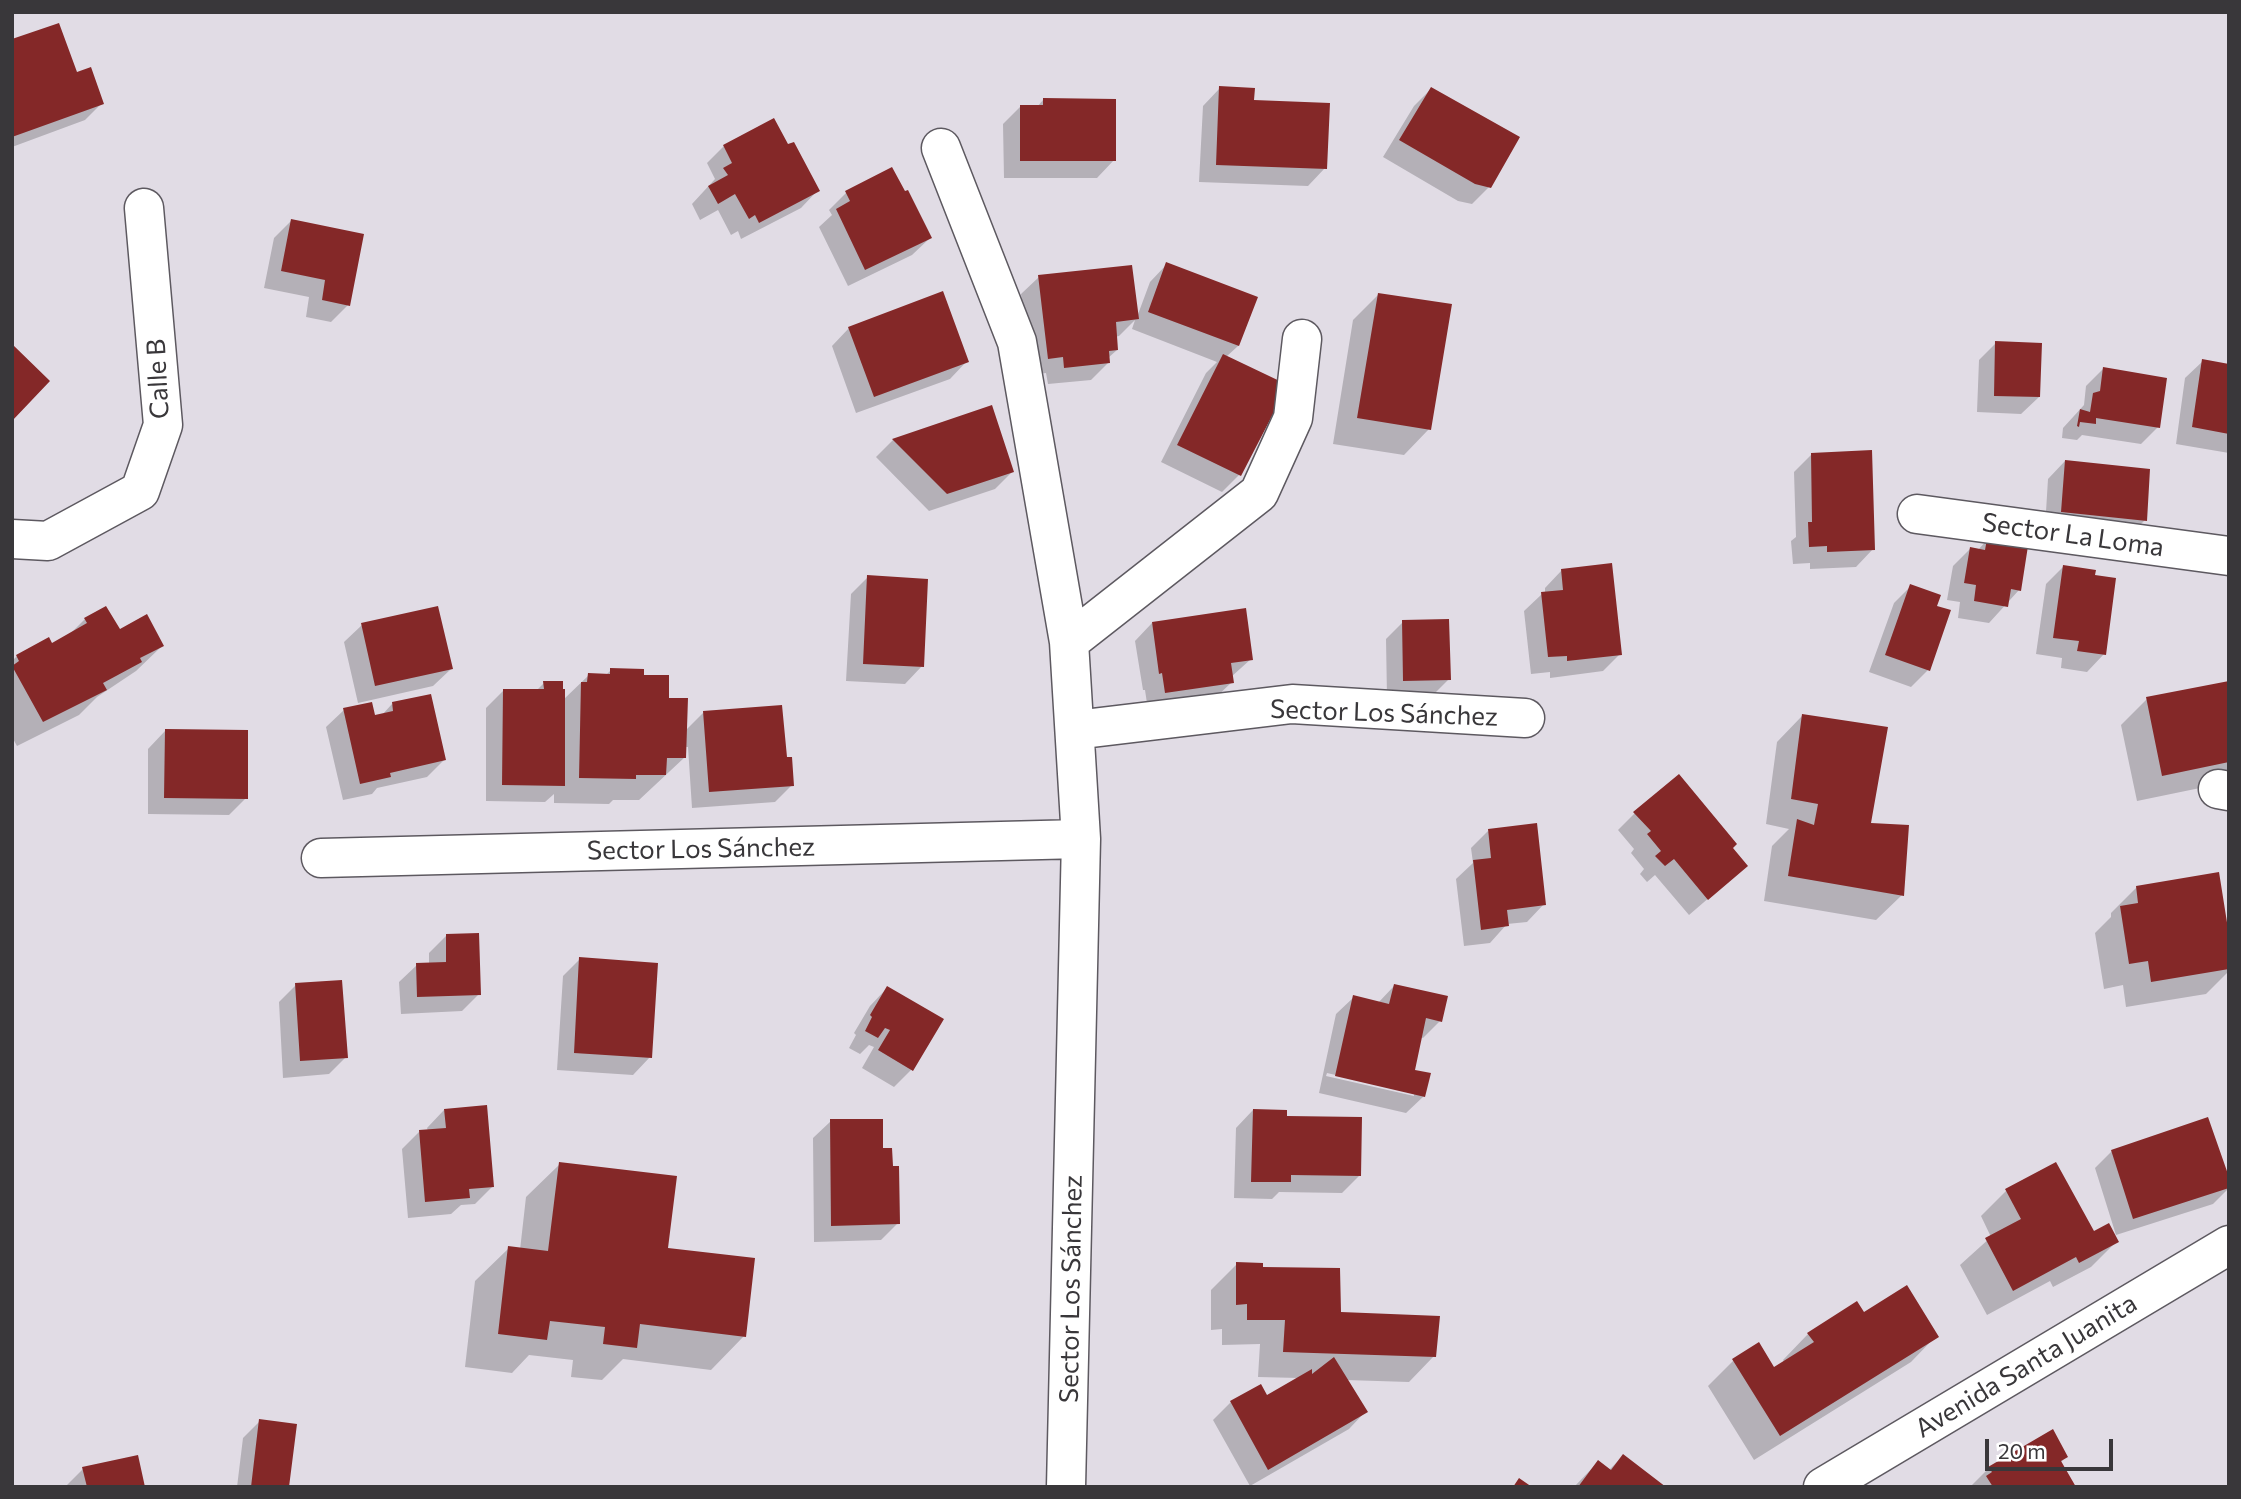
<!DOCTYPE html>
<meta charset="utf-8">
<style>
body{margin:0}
#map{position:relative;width:2241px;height:1499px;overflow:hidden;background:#e1dce5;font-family:Commissioner,sans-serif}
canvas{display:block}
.frame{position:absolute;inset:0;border:14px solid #39373a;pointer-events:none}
.scale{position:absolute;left:1985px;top:1439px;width:128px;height:32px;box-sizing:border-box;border:4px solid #39373a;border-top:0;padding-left:9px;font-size:21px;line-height:24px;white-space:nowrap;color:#39373a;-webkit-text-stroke:5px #fff;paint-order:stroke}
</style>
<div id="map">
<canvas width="2241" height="1499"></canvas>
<div class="frame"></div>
<div class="scale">20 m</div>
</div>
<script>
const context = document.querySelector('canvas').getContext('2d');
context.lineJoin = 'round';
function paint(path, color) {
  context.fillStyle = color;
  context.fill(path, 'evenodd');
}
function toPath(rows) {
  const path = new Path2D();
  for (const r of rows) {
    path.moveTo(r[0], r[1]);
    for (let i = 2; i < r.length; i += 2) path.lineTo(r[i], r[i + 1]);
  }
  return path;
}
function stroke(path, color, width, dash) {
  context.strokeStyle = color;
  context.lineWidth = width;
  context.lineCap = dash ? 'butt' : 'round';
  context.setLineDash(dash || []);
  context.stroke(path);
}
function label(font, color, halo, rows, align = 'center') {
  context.font = font + ' Commissioner,sans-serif';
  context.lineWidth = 7;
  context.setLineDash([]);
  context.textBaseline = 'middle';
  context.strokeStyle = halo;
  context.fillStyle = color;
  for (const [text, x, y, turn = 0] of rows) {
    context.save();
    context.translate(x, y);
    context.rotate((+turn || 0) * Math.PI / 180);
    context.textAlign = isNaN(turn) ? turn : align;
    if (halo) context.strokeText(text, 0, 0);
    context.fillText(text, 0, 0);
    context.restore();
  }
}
const shadow = toPath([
 [12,41,76,74,102,103,85,120,12,147],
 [1220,88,1253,102,1325,168,1308,186,1199,182,1203,106],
 [1431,89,1489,187,1472,204,1458,201,1383,157,1414,106],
 [1043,100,1114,160,1097,178,1004,178,1003,124,1020,107,1037,107],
 [724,146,788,147,818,190,801,208,741,239,738,231,731,235,718,210,700,220,692,204,715,179,707,163],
 [846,193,904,193,930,238,912,255,848,286,819,227,832,215,829,210],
 [291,221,348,305,331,322,306,317,309,297,264,288,274,238],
 [1167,264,1256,298,1238,346,1226,357,1239,475,1222,492,1161,462,1206,373,1217,362,1132,329,1135,320,1119,336,1115,337,1117,350,1108,358,1109,362,1091,380,1048,384,1046,373,1031,375,1021,294,1039,277,1137,317,1150,282],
 [1378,295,1429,429,1404,455,1333,444,1353,320],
 [849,328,967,361,950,379,856,413,832,346],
 [1996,343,2039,397,2021,414,1977,412,1979,360],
 [2203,361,2229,366,2229,453,2176,444,2185,378],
 [2103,369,2158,427,2141,444,2082,435,2077,440,2062,438,2063,428,2084,405,2086,386],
 [991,407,1012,472,995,489,929,511,876,457,893,440],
 [1812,454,1873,549,1856,567,1810,569,1810,563,1793,564,1791,541,1796,537,1794,472],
 [2065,461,2145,520,2128,537,2045,528,2048,479],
 [1987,540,2019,590,1989,623,1958,618,1960,602,1947,600,1953,566,1970,549,1978,550],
 [2063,567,2104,654,2087,672,2061,668,2062,658,2036,654,2046,584],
 [1562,570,1620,654,1603,671,1550,678,1550,672,1531,674,1524,611,1542,594,1545,593,1545,588],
 [868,577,922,666,905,684,846,681,851,594],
 [1911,586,1935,607,1928,670,1911,687,1869,672,1894,603],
 [85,619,162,646,136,671,97,697,79,715,17,746,12,737,12,661,17,656,51,646,69,635],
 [1403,622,1449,679,1432,696,1387,697,1386,639],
 [1152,623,1251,659,1231,677,1232,682,1214,699,1148,710,1145,690,1143,690,1135,641],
 [362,625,451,669,433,686,358,703,344,642],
 [611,670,642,676,667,699,685,731,703,713,785,759,792,785,775,802,692,808,688,747,685,747,685,757,639,800,613,800,609,804,554,803,554,794,545,802,486,801,486,708,503,691,536,691,544,683,563,700,589,675,605,676],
 [2229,682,2229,782,2137,801,2121,725,2147,699],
 [392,704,444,760,427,777,377,788,372,794,343,800,326,727,344,710,374,717,382,715],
 [1802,716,1869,824,1902,895,1876,920,1764,901,1772,846,1789,829,1766,824,1777,742],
 [165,731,246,798,229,815,148,814,148,749],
 [1635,813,1731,848,1746,866,1689,915,1655,875,1647,882,1640,874,1644,869,1631,853,1634,849,1618,830],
 [1488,831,1544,904,1527,922,1507,924,1490,943,1464,946,1456,879,1473,863,1471,848],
 [2137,887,2229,946,2229,971,2206,994,2126,1007,2123,985,2104,989,2095,933,2111,917,2111,913],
 [446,936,479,994,462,1011,401,1014,399,982,417,965,429,965,429,953],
 [580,959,650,1057,633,1075,557,1070,563,976],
 [296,985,346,1057,329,1074,283,1078,279,1002],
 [1394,986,1440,1021,1423,1038,1420,1037,1413,1071,1424,1096,1406,1113,1319,1093,1336,1014,1354,997,1378,1003],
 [1327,1073,1414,1093,1414,1096,1326,1076],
 [887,988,911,1070,894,1087,862,1068,874,1047,869,1045,860,1054,849,1048,856,1035,854,1033,870,1006],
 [444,1110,493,1186,475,1204,461,1205,451,1214,408,1218,402,1149,419,1132,428,1131,427,1128],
 [1253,1110,1285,1117,1359,1176,1342,1193,1279,1192,1272,1199,1234,1198,1236,1128],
 [831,1121,881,1150,898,1223,881,1240,814,1242,813,1138],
 [2112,1151,2229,1188,2213,1204,2116,1235,2095,1168],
 [560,1164,666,1250,744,1336,711,1370,623,1359,602,1380,571,1377,573,1360,529,1355,512,1373,465,1367,475,1281,509,1248,520,1250,526,1197],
 [2006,1191,2093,1234,2116,1242,2091,1267,2053,1287,2050,1281,1987,1315,1960,1265,1991,1237,1981,1216],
 [1237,1264,1262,1269,1339,1314,1434,1356,1409,1382,1346,1380,1366,1411,1349,1429,1250,1486,1213,1420,1231,1402,1260,1387,1266,1398,1299,1378,1258,1377,1260,1344,1222,1345,1222,1329,1211,1330,1211,1290],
 [1863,1315,1936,1336,1911,1362,1754,1460,1708,1386,1733,1361,1774,1370,1785,1363,1783,1360,1808,1334],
 [260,1421,288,1487,237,1487,243,1438],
 [1623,1456,1663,1487,1574,1487,1598,1462,1609,1470],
 [2066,1457,2060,1463,2074,1487,1972,1485,1989,1468],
 [83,1469,144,1487,65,1487]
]);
const building = toPath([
 [59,23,77,72,91,67,104,104,12,137,12,39],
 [1219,86,1255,88,1254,100,1330,103,1327,169,1216,165],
 [1431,87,1520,137,1491,188,1475,184,1399,140],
 [1043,98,1116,99,1116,161,1020,161,1020,105,1043,105],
 [774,118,788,144,794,142,820,191,759,223,755,215,749,219,735,194,718,204,708,186,728,175,723,168,732,163,723,145],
 [892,167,905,191,908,190,932,238,865,270,836,209,850,201,845,191],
 [291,219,364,234,350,306,322,300,325,280,281,271],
 [1166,262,1258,297,1239,346,1148,312],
 [1132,265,1139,319,1116,322,1118,350,1109,351,1110,363,1064,368,1063,357,1048,359,1038,275],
 [943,291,969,362,874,397,848,327],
 [1378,293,1452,304,1431,430,1357,418],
 [1995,341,2042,343,2040,397,1994,396],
 [12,344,50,381,12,421],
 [1223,354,1288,385,1241,476,1177,445],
 [2202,359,2229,364,2229,434,2192,427],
 [2103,367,2167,378,2160,428,2096,418,2096,424,2080,422,2079,427,2077,426,2080,409,2090,412,2093,393,2100,391],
 [992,405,1014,472,947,494,892,439],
 [1872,450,1875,550,1827,552,1827,546,1809,547,1808,522,1812,522,1811,453],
 [2065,460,2150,469,2147,521,2061,512],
 [1987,539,2028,546,2021,591,2011,589,2008,607,1974,601,1976,585,1964,583,1970,547,1985,550],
 [1612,563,1622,655,1567,661,1567,656,1548,657,1541,592,1563,590,1561,569],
 [2063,565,2096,570,2095,575,2116,578,2106,655,2077,651,2079,641,2053,638],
 [867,575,928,579,924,667,863,664],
 [1910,584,1941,595,1937,606,1951,610,1930,671,1885,655],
 [106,606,120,629,147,614,164,646,140,658,142,662,103,683,107,690,43,722,12,666,19,661,16,655,49,637,52,643,87,623,84,618],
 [438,606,453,669,375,686,361,623],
 [1246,608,1253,660,1231,663,1234,683,1165,693,1162,673,1159,674,1152,622],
 [1449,619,1451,680,1403,681,1402,620],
 [610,668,644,669,644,675,669,675,669,698,688,698,686,758,667,758,666,775,636,775,636,779,579,778,581,682,587,682,588,673,610,674],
 [543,681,563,681,563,689,565,689,565,786,502,785,503,689,544,689],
 [2229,681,2229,762,2162,776,2146,697],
 [431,694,446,760,390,773,391,777,360,784,343,708,372,702,375,715,393,711,392,702],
 [782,705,787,757,792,757,794,786,709,792,703,711],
 [1802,714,1888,727,1871,823,1909,825,1904,896,1788,876,1797,819,1814,825,1818,804,1791,799],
 [165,729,248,730,248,799,164,798],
 [1679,774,1737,844,1733,848,1748,866,1708,900,1674,859,1665,866,1655,856,1661,851,1647,834,1651,831,1633,812],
 [1537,823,1546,905,1507,910,1509,926,1481,930,1473,860,1491,858,1488,829],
 [2219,872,2229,935,2229,969,2151,982,2148,961,2129,964,2120,906,2138,903,2136,886],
 [479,933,481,995,417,997,416,963,446,962,446,934],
 [579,957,658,963,652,1058,574,1053],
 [342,980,348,1058,300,1061,295,983],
 [1394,984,1448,996,1442,1022,1426,1018,1415,1070,1431,1073,1425,1097,1335,1076,1353,995,1389,1004],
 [887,986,944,1019,913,1071,878,1050,890,1030,885,1028,878,1038,865,1031,872,1017,870,1015],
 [487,1105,494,1187,469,1189,470,1198,425,1202,419,1130,446,1128,444,1109],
 [1253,1109,1287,1110,1287,1116,1362,1117,1361,1176,1291,1175,1291,1182,1251,1182],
 [2208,1117,2229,1177,2229,1188,2133,1219,2111,1150],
 [830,1119,883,1119,883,1148,892,1148,893,1166,899,1166,900,1224,831,1226],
 [559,1162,677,1176,668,1248,755,1258,746,1337,640,1324,637,1348,603,1344,605,1327,550,1321,547,1340,498,1334,508,1246,548,1251],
 [2056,1162,2094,1231,2109,1223,2119,1242,2079,1263,2076,1257,2013,1291,1985,1238,2021,1219,2005,1189],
 [1236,1262,1263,1263,1263,1267,1340,1268,1341,1312,1440,1316,1436,1357,1283,1352,1285,1320,1247,1320,1247,1304,1236,1305],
 [1907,1285,1939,1337,1780,1436,1732,1359,1759,1342,1774,1367,1814,1342,1807,1333,1857,1301,1864,1312],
 [1334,1357,1368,1412,1268,1470,1230,1401,1261,1384,1267,1395,1312,1369,1312,1374],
 [259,1419,297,1424,289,1487,251,1487],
 [2053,1429,2068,1457,2061,1461,2076,1487,1993,1487,1986,1476,1992,1472,1988,1467],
 [1623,1454,1666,1487,1578,1487,1598,1460,1611,1470],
 [138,1455,145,1487,87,1487,82,1467],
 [1519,1478,1532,1487,1513,1487]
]);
const minor = toPath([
 [941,148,1017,342,1069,642],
 [1917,514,2229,556],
 [12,539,48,541,140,491,163,425,144,208],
 [1075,730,1292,704,1525,718],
 [2218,789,2229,791],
 [321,858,1081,839],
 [1066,1487,1081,839,1069,642,1259,493,1293,418,1302,339],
 [1823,1487,2229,1245]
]);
const streetNames = [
 ["Calle B",158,379,-93],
 ["Sector La Loma",2073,535,8],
 ["Sector Los Sánchez",1384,713,2],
 ["Sector Los Sánchez",701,849,-1],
 ["Sector Los Sánchez",1071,1289,-89],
 ["Avenida Santa Juanita",2026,1366,-31]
];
paint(shadow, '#0003');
paint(building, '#842828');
stroke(minor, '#5d5960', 41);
stroke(minor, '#fff', 38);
label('26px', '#39373a', '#fff', streetNames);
</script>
